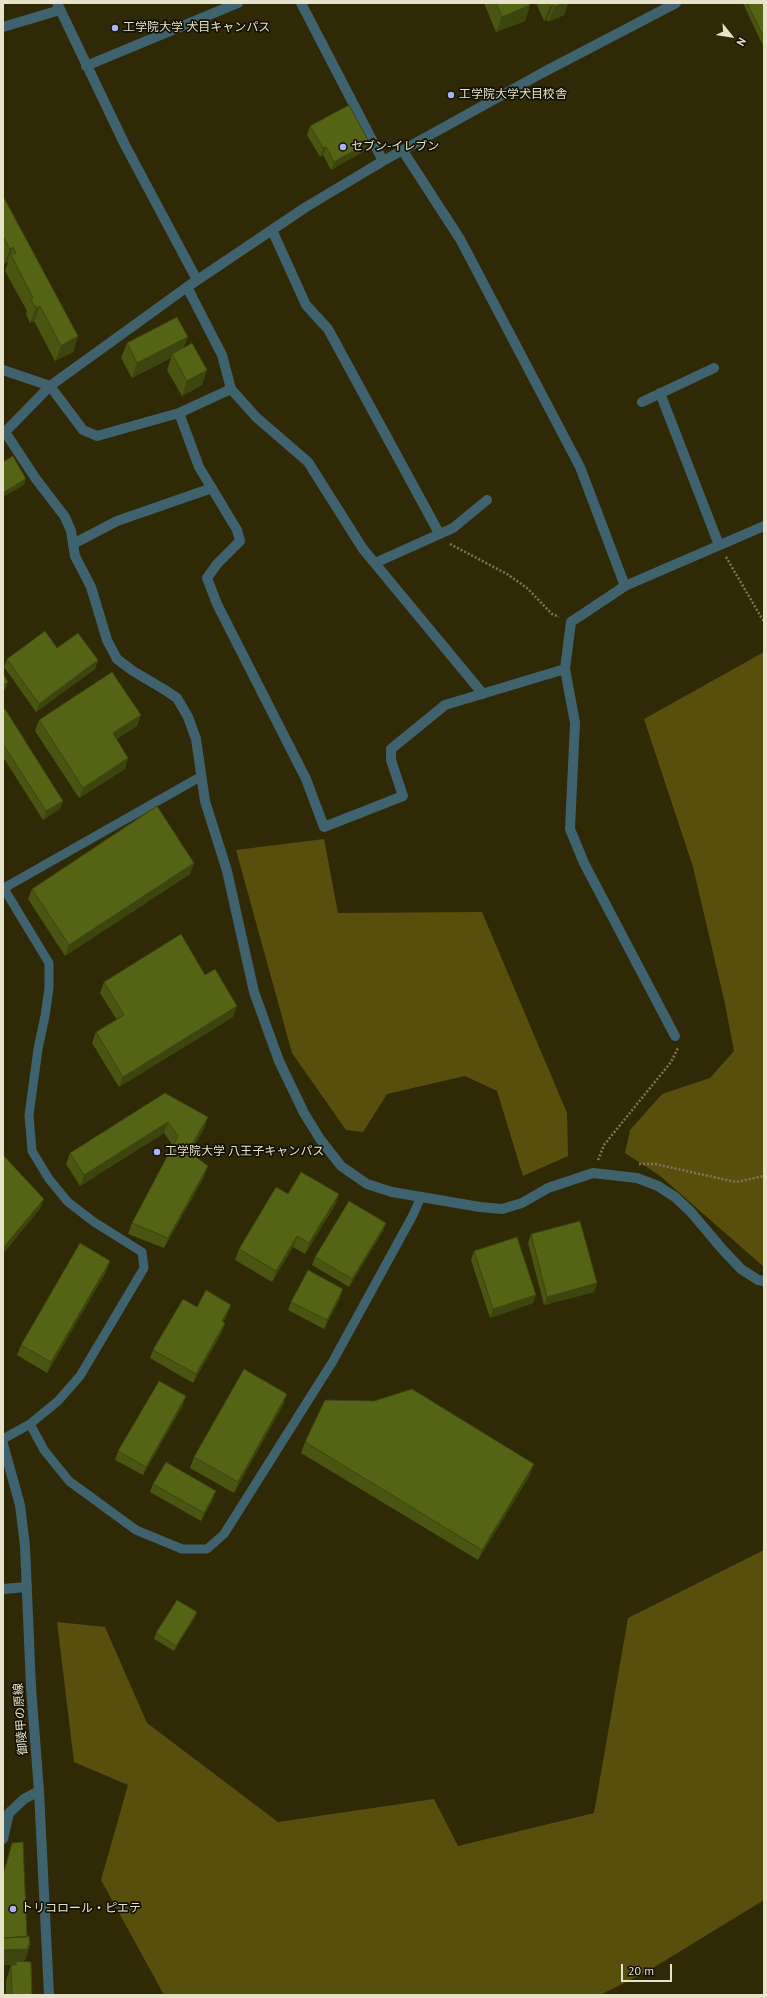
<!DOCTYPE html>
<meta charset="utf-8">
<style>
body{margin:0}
#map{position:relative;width:767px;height:1998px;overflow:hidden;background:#2f2906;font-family:"PT Sans",sans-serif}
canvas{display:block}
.frame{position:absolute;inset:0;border:4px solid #e6e3ca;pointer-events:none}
.north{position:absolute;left:711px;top:16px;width:40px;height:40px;-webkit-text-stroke:3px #151202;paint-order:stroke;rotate:120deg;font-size:11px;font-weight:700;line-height:16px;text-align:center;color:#e6e3ca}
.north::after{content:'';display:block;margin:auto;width:14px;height:18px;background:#e6e3ca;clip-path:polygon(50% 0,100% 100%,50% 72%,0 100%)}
.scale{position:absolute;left:621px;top:1964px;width:51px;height:18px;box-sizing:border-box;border:2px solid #e6e3ca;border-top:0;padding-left:5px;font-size:12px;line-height:14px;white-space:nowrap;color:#e6e3ca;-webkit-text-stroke:3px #151202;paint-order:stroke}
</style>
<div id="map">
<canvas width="767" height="1998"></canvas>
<div class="frame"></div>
<div class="north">N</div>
<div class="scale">20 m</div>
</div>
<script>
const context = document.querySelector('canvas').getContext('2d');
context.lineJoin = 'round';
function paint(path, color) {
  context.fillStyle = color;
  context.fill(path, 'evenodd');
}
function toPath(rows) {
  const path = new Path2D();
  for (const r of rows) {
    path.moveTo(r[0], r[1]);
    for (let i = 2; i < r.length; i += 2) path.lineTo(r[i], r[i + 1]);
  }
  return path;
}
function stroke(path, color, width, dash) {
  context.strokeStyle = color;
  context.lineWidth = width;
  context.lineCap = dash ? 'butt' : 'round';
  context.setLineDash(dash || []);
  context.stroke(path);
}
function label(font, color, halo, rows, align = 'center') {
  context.font = font + ' "PT Sans","Noto Sans JP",sans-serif';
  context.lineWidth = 3.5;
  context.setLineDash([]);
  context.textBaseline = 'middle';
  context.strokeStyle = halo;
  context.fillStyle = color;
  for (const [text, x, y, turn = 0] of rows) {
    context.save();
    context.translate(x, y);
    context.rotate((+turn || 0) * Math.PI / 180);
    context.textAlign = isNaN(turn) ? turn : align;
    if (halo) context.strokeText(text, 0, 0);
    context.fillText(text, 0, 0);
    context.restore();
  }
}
const forest = toPath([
 [764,652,764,1267,659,1175,625,1153,630,1130,662,1094,710,1078,734,1051,725,1004,693,867,644,719],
 [324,839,338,913,482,912,567,1113,568,1156,523,1176,497,1091,465,1076,387,1094,363,1132,346,1130,292,1053,236,850],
 [764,1550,764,1900,648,1971,600,1995,164,1995,101,1880,128,1785,74,1762,57,1622,105,1627,147,1723,278,1822,434,1799,458,1846,594,1813,628,1618]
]);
const path = toPath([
 [450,544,507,574,527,588,552,614,559,617],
 [726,557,764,622],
 [598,1160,604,1145,671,1062,678,1048],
 [639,1164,655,1164,736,1182,764,1176]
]);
const service = toPath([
 [3,887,49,963,49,988,45,1016,38,1049,29,1115,32,1151,49,1179,68,1202,94,1222,142,1252,144,1268,80,1376,58,1401,30,1424,3,1439],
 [4,888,200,777],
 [30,1424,44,1450,69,1481,136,1530,182,1549,207,1549,224,1534,333,1361,413,1215,421,1197]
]);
const minor = toPath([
 [57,3,125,145,197,280],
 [301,3,383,161],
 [3,27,60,10],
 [86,66,238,3],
 [403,151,460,239,580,467,625,586],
 [272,230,306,305,328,329,439,533],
 [3,370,50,386,83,430,97,436,179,413,231,389,222,355,187,287],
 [231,389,256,417,308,462,363,549,483,694],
 [660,393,719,545],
 [642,402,714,368],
 [179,413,199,467,237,530,240,541,217,564,207,578,217,604,306,779,324,827,403,796,391,760,391,749,445,705,565,669,571,622,625,586,764,526],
 [3,434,50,386,187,287,306,207,383,161,542,73,676,3],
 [73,544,117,521,212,488],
 [375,563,453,528,487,500],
 [565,669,575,723,570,829,584,863,675,1036],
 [165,690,177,698,188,717,196,739,205,801,227,871,254,992,279,1061,304,1113,320,1139,341,1166,367,1184,392,1192,480,1207,502,1209,522,1203,548,1188,593,1173,637,1178,658,1186,675,1197,690,1211,723,1250,741,1269,758,1280,764,1281],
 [3,1839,9,1813,24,1799,39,1791]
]);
const tertiary = toPath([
 [5,432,36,479,65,517,71,531,75,556,91,587,107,640,117,659,133,671,165,690],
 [3,1444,20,1505,25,1546,31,1687,39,1791,49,1995],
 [3,1589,27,1587]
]);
const wall = toPath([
 [484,3,529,3,530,5,525,21,496,32],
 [536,3,568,3,564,15,548,22,547,20,544,21],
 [743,3,764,3,764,48],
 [310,126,366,150,331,170,323,155,320,157,307,135],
 [3,196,78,336,73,352,55,361,34,321,30,323,26,314,27,311,5,271,8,263,7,262,4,264,3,262],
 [127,343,184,348,202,385,182,396,167,370,171,358,132,378,121,358],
 [57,648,98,660,95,669,36,712,4,667,7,659],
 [3,711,60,809,43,820,3,757],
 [141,715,137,726,116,739,128,758,125,769,79,798,35,731,39,720],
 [194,863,190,874,65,956,28,899,32,889],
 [205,975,233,1017,119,1087,92,1043,96,1032,117,1020,100,993,104,982],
 [165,1093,205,1127,190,1152,208,1166,204,1177,164,1248,128,1234,132,1223,173,1146,164,1133,80,1186,66,1164,70,1153],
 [288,1194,339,1194,335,1205,305,1254,293,1247,272,1282,235,1260,239,1249],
 [386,1223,383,1231,349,1287,312,1265,315,1257],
 [531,1234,597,1283,594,1292,544,1305,528,1243],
 [474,1251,536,1295,533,1303,490,1318,471,1260],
 [110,1261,106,1272,47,1373,17,1355,21,1345],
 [340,1298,324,1329,288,1310,291,1302],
 [197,1307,228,1313,223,1322,222,1332,193,1383,150,1358,153,1350],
 [287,1394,283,1405,234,1493,190,1468,194,1457],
 [183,1405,143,1475,115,1460,118,1451],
 [305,1442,530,1475,478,1560,301,1453],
 [153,1484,213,1499,201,1521,150,1492],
 [197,1612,195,1617,174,1651,154,1639,156,1633],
 [12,1843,27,1937,30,1945,25,1960,24,1960,23,1962,32,1995,6,1995,6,1981,11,1965,15,1965,3,1965,3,1873]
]);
const shadedWall = toPath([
 [562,3,568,3,564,15,548,22,554,7],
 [530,5,525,21,496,32,502,17],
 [553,5,547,20,544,21,550,6],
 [369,142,366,150,331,170,334,162],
 [326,147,323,155,320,157,323,148],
 [13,247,7,262,4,264,10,249],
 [40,306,34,321,30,323,36,308],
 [78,336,73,352,55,361,61,346],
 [188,337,182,353,172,354,171,358,132,378,137,363],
 [207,370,202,385,182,396,187,381],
 [26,479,24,485,3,497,4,492],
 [98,660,95,669,36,712,39,704],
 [8,682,5,690,3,691,3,685],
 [141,715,137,726,109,744,113,733],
 [128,758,125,769,79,798,83,788],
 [63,801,60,809,43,820,46,811],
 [194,863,190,874,65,956,69,945],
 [237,1006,233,1017,119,1087,123,1077],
 [208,1117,205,1127,184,1162,188,1151],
 [168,1122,164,1133,80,1186,84,1175],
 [208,1166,204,1177,164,1248,168,1238],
 [339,1194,335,1205,305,1254,309,1243],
 [44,1199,40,1209,3,1254,3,1248],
 [386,1223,383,1231,349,1287,352,1279],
 [297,1236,293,1247,272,1282,276,1271],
 [110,1261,106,1272,47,1373,51,1362],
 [597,1283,594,1292,544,1305,547,1297],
 [343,1289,340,1298,324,1329,327,1320],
 [536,1295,533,1303,490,1318,493,1309],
 [231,1305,228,1313,219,1330,222,1321],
 [225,1323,222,1332,193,1383,196,1374],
 [287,1394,283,1405,234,1493,238,1482],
 [186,1396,183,1405,143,1475,146,1467],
 [534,1464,530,1475,478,1560,482,1550],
 [216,1491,213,1499,201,1521,204,1513],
 [197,1612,195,1617,174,1651,176,1646],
 [28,1945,30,1945,25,1960,24,1960,22,1964,16,1961,15,1965,3,1965,3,1950]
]);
const building = toPath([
 [496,3,529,3,530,5,502,17,496,3],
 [548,3,562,3,554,7,553,5,550,6,548,3],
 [747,3,764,3,764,38,747,3],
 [349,105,369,142,334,162,326,147,323,148,310,126,349,105],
 [3,196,78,336,61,346,40,306,36,308,31,299,33,298,11,255,16,253,13,247,10,249,3,236,3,196],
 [177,317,188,337,137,363,127,343,177,317],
 [192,343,207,370,187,381,172,354,192,343],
 [13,456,26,479,4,492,3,491,3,462,13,456],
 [45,631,57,648,78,633,98,660,39,704,7,659,45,631],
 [112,672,141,715,113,733,128,758,83,788,39,720,112,672],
 [3,674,8,682,3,685,3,674],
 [5,709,63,801,46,811,3,744,3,711,5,709],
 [157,806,194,863,69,945,32,889,157,806],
 [181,934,205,975,215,969,237,1006,123,1077,96,1032,124,1015,104,982,181,934],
 [165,1093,208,1117,188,1151,208,1166,168,1238,132,1223,178,1136,168,1122,84,1175,70,1153,165,1093],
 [3,1155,44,1199,3,1248,3,1155],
 [301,1172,339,1194,309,1243,297,1236,276,1271,239,1249,276,1187,288,1194,301,1172],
 [349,1201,386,1223,352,1279,315,1257,349,1201],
 [580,1221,597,1283,547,1297,531,1234,580,1221],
 [517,1237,536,1295,493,1309,474,1251,517,1237],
 [80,1243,110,1261,51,1362,21,1345,80,1243],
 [308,1270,343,1289,327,1320,291,1302,308,1270],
 [206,1290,231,1305,222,1321,225,1323,196,1374,153,1350,183,1299,197,1307,206,1290],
 [244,1369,287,1394,238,1482,194,1457,244,1369],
 [159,1381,186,1396,146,1467,118,1451,159,1381],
 [412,1389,534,1464,482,1550,305,1442,325,1400,374,1401,412,1389],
 [166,1462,216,1491,204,1513,153,1484,166,1462],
 [177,1600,197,1612,176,1646,156,1633,177,1600],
 [23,1842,27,1937,3,1938,3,1876,12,1843,23,1842],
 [29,1936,30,1945,28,1945,28,1949,3,1950,3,1938,29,1936],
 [16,1961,31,1962,32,1995,12,1995,11,1965,16,1965,16,1961]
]);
const markers = [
 [115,28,4,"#a9b0fc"],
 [451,95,4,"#a9b0fc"],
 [343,147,4,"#a9b0fc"],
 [157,1152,4,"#a9b0fc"],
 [13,1909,4,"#a9b0fc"]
];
const poiNames = [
 ["工学院大学 犬目キャンパス",123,28],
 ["工学院大学犬目校舎",459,95],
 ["セブン-イレブン",351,147],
 ["工学院大学 八王子キャンパス",165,1152],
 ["トリコロール・ピエテ",21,1909]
];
const streetNames = [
 ["御陵甲の原線",21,1719,-94]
];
paint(forest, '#594f0d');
stroke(path, '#7c7758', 2.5, [2, 2]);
stroke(service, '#3e626e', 9);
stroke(minor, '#3e626e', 10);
stroke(tertiary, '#3e626e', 10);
paint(wall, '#495511');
paint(shadedWall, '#3c450e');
paint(building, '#556314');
stroke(building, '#3c450e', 1);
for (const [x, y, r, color] of markers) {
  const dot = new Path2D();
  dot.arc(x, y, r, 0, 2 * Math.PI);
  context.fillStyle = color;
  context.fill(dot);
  stroke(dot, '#151202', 1.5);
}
label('12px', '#e6e3ca', '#151202', poiNames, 'left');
label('12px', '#e6e3ca', '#151202', streetNames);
</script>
